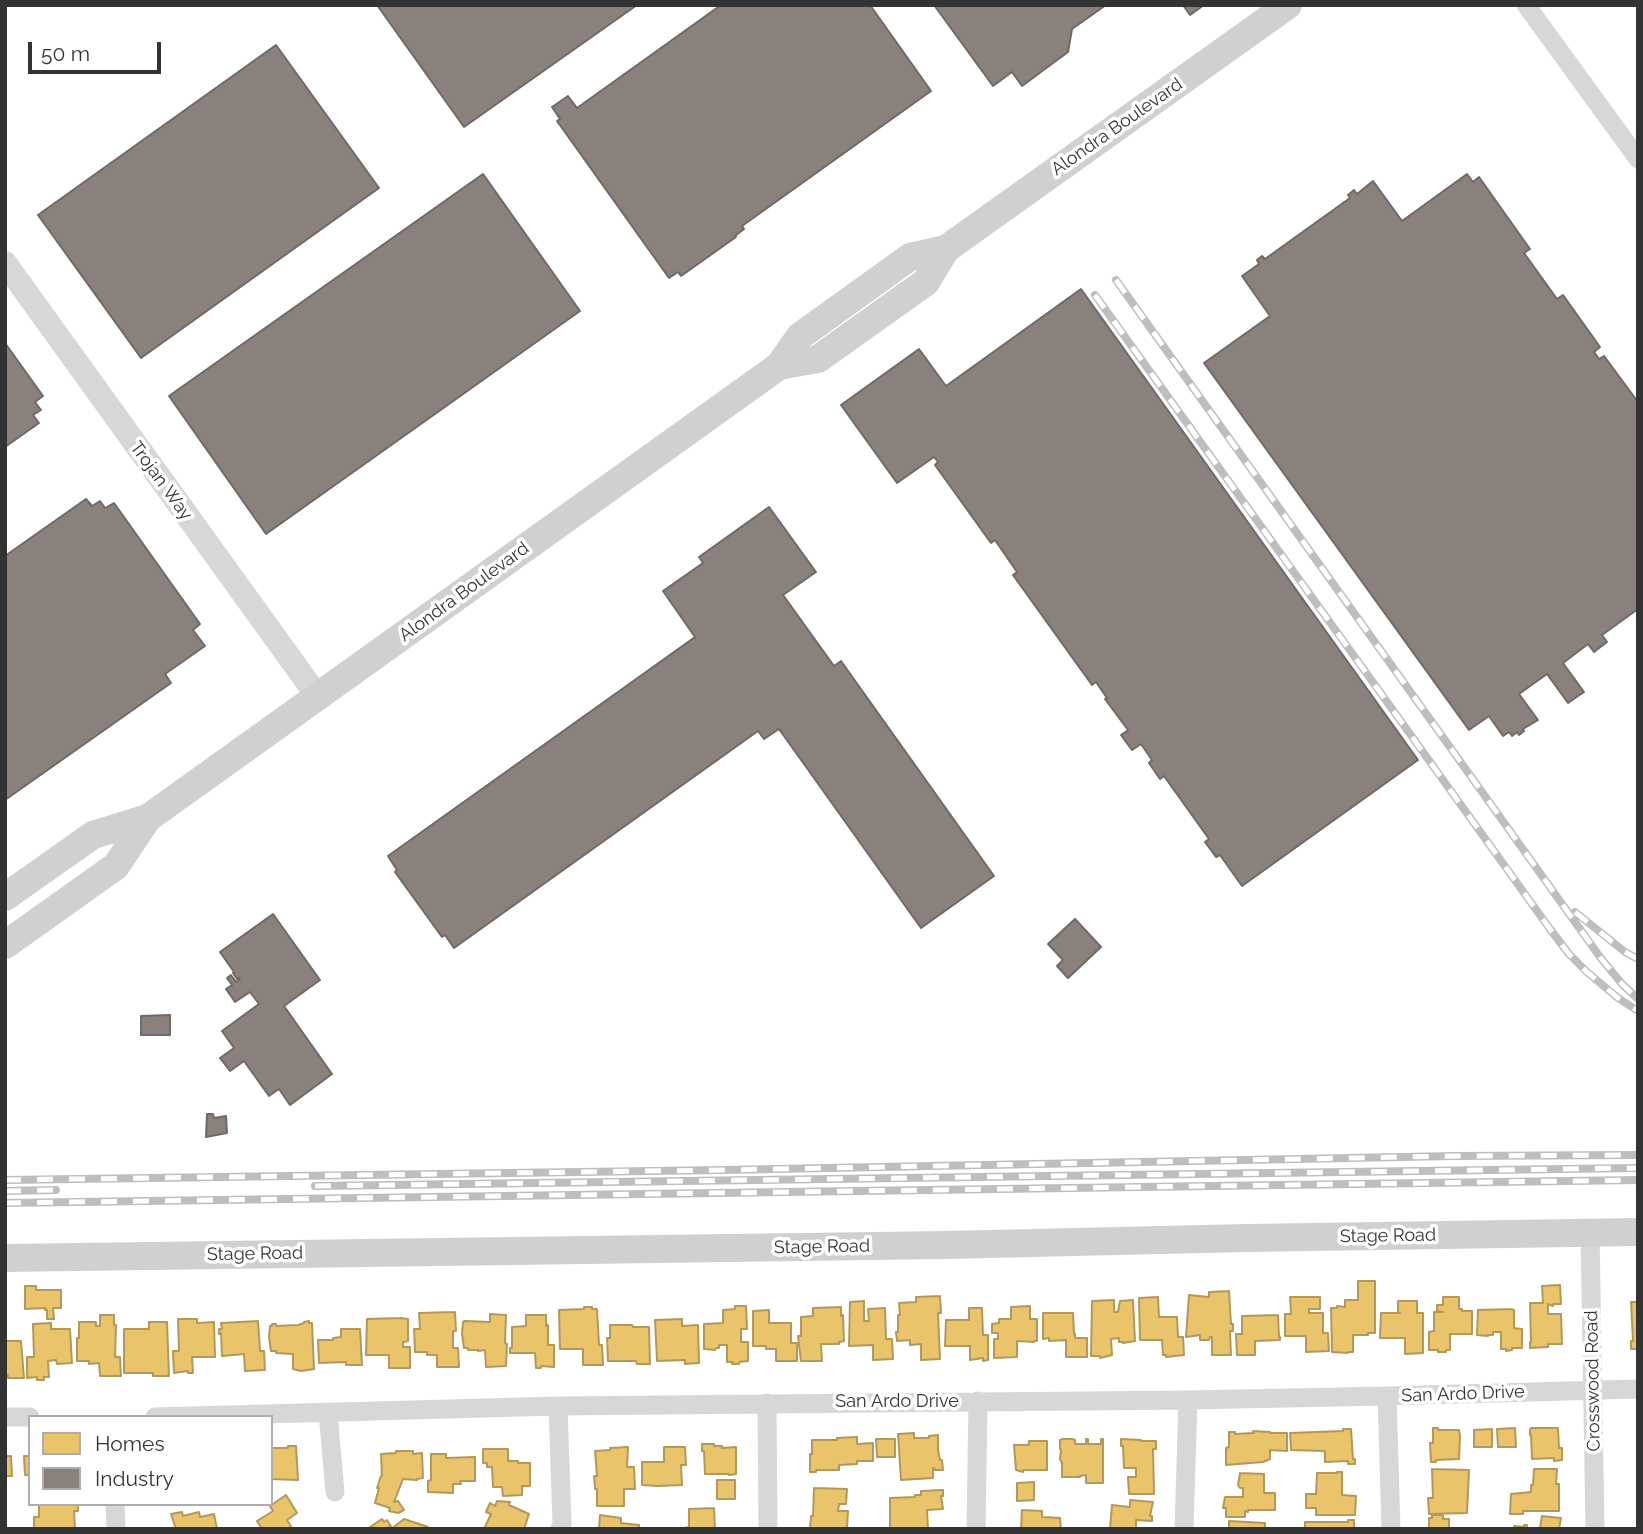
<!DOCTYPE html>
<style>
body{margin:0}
#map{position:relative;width:1643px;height:1534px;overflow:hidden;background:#fff;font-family:Raleway,sans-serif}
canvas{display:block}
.frame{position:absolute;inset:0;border:7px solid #333;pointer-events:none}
.legend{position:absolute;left:28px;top:1415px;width:245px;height:91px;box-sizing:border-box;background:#fff;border:2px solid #adadad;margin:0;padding:9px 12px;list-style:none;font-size:21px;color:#333}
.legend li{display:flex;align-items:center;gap:14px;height:35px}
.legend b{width:35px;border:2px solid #adadad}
.scale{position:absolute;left:28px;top:42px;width:133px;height:32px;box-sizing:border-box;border:4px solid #333;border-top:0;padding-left:9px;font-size:21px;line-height:24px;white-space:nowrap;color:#333;-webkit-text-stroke:5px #fff;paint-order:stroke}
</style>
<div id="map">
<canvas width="1643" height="1534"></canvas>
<div class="frame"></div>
<ul class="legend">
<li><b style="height:19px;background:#e9c46a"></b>Homes</li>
<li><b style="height:19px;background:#8a817c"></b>Industry</li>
</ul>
<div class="scale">50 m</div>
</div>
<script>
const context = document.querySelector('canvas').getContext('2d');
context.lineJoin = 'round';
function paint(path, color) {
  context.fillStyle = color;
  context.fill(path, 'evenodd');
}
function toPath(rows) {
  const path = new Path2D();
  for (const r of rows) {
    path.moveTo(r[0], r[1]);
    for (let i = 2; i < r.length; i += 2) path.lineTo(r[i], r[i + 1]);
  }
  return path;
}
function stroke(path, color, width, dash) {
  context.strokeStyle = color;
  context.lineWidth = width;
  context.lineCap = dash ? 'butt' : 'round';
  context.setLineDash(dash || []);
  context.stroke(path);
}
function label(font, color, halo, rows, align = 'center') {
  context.font = font + ' Raleway,sans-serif';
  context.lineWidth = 7;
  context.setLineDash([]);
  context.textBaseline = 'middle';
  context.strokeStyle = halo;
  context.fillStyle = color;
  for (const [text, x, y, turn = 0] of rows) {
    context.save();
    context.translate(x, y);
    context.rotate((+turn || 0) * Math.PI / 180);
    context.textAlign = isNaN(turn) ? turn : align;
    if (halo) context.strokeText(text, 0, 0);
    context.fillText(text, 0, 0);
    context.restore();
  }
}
const homes = toPath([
 [1358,1281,1375,1281,1375,1333,1368,1333,1368,1335,1353,1335,1353,1352,1348,1352,1348,1353,1332,1352,1331,1308,1337,1308,1337,1306,1345,1307,1345,1300,1358,1300,1358,1281],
 [1560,1285,1561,1304,1553,1304,1553,1306,1548,1304,1548,1314,1561,1314,1562,1344,1548,1344,1548,1347,1530,1348,1530,1342,1531,1342,1530,1303,1543,1303,1542,1286,1560,1285],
 [25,1286,36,1286,36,1290,61,1290,61,1308,53,1308,54,1319,47,1319,47,1310,45,1310,45,1308,25,1309,25,1286],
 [1229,1291,1231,1324,1233,1324,1233,1331,1230,1331,1231,1355,1212,1355,1212,1337,1210,1337,1209,1340,1200,1340,1200,1335,1186,1337,1189,1295,1209,1297,1209,1292,1229,1291],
 [940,1296,941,1313,938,1313,940,1359,921,1360,921,1344,910,1345,910,1340,897,1341,896,1332,898,1332,898,1315,900,1315,899,1303,916,1302,916,1297,940,1296],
 [1158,1297,1159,1317,1177,1317,1178,1337,1183,1337,1184,1355,1166,1357,1166,1355,1163,1355,1162,1340,1140,1340,1139,1298,1158,1297],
 [1290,1297,1320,1297,1320,1309,1309,1309,1309,1313,1323,1313,1323,1333,1328,1333,1329,1351,1306,1352,1306,1336,1285,1336,1285,1314,1291,1314,1290,1297],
 [1443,1297,1459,1297,1459,1309,1462,1309,1462,1311,1472,1311,1472,1334,1450,1334,1450,1350,1446,1350,1446,1352,1438,1352,1438,1350,1429,1350,1429,1332,1434,1331,1434,1312,1443,1312,1437,1311,1437,1305,1443,1305,1443,1297],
 [1114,1300,1114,1312,1118,1312,1120,1301,1133,1300,1135,1341,1123,1343,1123,1342,1119,1342,1119,1338,1111,1339,1112,1355,1100,1358,1100,1356,1091,1356,1092,1301,1114,1300],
 [864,1301,864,1321,869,1321,868,1309,885,1308,886,1339,892,1339,893,1359,873,1360,873,1345,849,1346,850,1302,864,1301],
 [1398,1301,1417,1301,1417,1313,1423,1313,1423,1353,1405,1354,1405,1338,1380,1338,1381,1313,1400,1313,1398,1312,1398,1301],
 [1631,1302,1638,1302,1638,1349,1631,1349,1631,1341,1633,1341,1631,1302],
 [735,1306,746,1306,747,1329,741,1329,741,1342,748,1342,748,1361,739,1362,739,1364,732,1364,733,1362,727,1362,727,1345,719,1345,719,1348,716,1348,715,1350,704,1349,704,1324,723,1323,723,1310,735,1309,735,1306],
 [1030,1306,1030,1319,1037,1319,1037,1341,1034,1341,1034,1342,1017,1341,1017,1357,994,1358,994,1339,998,1339,998,1333,992,1333,992,1324,999,1323,999,1319,1011,1319,1011,1307,1030,1306],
 [584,1307,592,1307,592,1309,597,1309,599,1345,602,1345,603,1365,583,1365,583,1349,560,1349,559,1310,584,1309,584,1307],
 [841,1307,841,1316,843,1315,844,1341,839,1342,839,1344,821,1344,822,1361,801,1361,798,1336,801,1336,801,1317,813,1316,813,1308,841,1307],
 [969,1308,982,1308,983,1335,988,1335,988,1360,983,1361,983,1358,970,1360,970,1346,945,1346,946,1320,969,1320,969,1308],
 [1511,1309,1514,1310,1514,1328,1522,1329,1522,1348,1512,1348,1512,1350,1506,1351,1506,1349,1501,1349,1501,1332,1493,1332,1493,1335,1488,1335,1488,1336,1477,1335,1478,1310,1511,1309],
 [769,1310,769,1323,791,1323,791,1343,797,1343,797,1361,776,1361,776,1349,766,1349,766,1346,753,1346,753,1311,769,1310],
 [455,1312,456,1331,453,1331,453,1348,458,1348,459,1367,437,1367,437,1355,427,1355,427,1352,415,1352,414,1329,420,1329,419,1313,455,1312],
 [1043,1313,1073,1313,1074,1334,1075,1334,1075,1338,1087,1338,1087,1357,1066,1357,1066,1340,1049,1341,1049,1338,1043,1339,1043,1313],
 [490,1314,506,1315,505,1343,507,1344,506,1366,486,1367,485,1350,478,1351,478,1350,468,1350,468,1348,464,1348,462,1334,463,1322,465,1321,490,1322,490,1314],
 [100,1315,114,1315,114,1325,116,1325,115,1357,120,1357,121,1376,100,1376,99,1363,89,1364,89,1361,77,1361,77,1338,79,1338,79,1322,96,1322,96,1326,100,1326,100,1315],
 [526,1315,546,1315,546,1326,548,1325,548,1345,554,1345,554,1367,541,1366,541,1368,536,1368,535,1353,510,1353,510,1348,512,1348,512,1327,526,1326,526,1315],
 [1278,1315,1279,1337,1280,1337,1280,1340,1255,1341,1255,1355,1237,1355,1236,1334,1242,1334,1242,1316,1278,1315],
 [401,1318,408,1319,408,1341,403,1342,403,1347,410,1347,410,1368,389,1368,389,1355,366,1355,367,1319,401,1318],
 [178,1319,197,1319,197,1323,214,1322,215,1357,192,1357,193,1373,188,1373,188,1371,174,1373,173,1351,179,1351,178,1319],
 [682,1319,682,1326,698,1325,699,1363,685,1364,685,1360,657,1361,655,1320,682,1319],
 [258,1321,260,1351,264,1351,265,1370,245,1371,244,1354,222,1356,221,1333,219,1334,219,1329,222,1329,221,1323,258,1321],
 [309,1321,309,1323,312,1323,314,1369,301,1371,293,1369,293,1354,276,1353,276,1351,271,1351,269,1337,270,1326,272,1326,272,1324,276,1324,276,1326,298,1325,304,1323,304,1322,309,1321],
 [149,1322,167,1322,169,1376,153,1376,153,1373,124,1373,124,1329,149,1329,149,1322],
 [51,1323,51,1329,70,1329,72,1363,57,1364,56,1360,48,1361,49,1377,44,1377,44,1380,37,1380,37,1377,27,1378,27,1357,34,1357,33,1324,51,1323],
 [610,1325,632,1325,633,1327,649,1327,650,1364,637,1364,636,1361,608,1361,607,1338,610,1338,610,1325],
 [341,1329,360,1329,362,1365,346,1365,346,1362,319,1363,318,1340,333,1340,333,1338,341,1337,341,1329],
 [5,1341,21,1341,24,1378,8,1378,8,1375,5,1375,5,1341],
 [1433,1428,1438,1428,1438,1430,1459,1430,1460,1436,1459,1459,1436,1460,1436,1462,1431,1462,1430,1443,1433,1443,1433,1428],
 [1515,1428,1516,1447,1498,1447,1497,1429,1515,1428],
 [1531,1428,1558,1428,1559,1448,1562,1448,1562,1460,1554,1461,1554,1458,1532,1459,1531,1435,1530,1435,1530,1430,1531,1428],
 [1343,1429,1351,1429,1353,1459,1355,1459,1355,1464,1348,1464,1348,1461,1325,1462,1325,1451,1291,1450,1290,1433,1343,1431,1343,1429],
 [1492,1429,1492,1447,1474,1447,1474,1430,1492,1429],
 [1253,1431,1270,1432,1270,1433,1287,1433,1287,1451,1270,1450,1270,1459,1263,1462,1226,1465,1226,1448,1229,1447,1229,1432,1235,1432,1235,1434,1254,1433,1253,1431],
 [914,1433,914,1438,929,1438,929,1436,938,1435,938,1450,940,1460,942,1460,943,1470,935,1470,934,1468,933,1468,933,1478,901,1480,898,1434,914,1433],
 [857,1437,857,1444,873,1443,873,1461,857,1461,857,1464,839,1465,839,1470,816,1470,816,1472,810,1472,810,1454,812,1454,812,1440,837,1440,837,1438,857,1437],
 [876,1439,895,1439,895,1457,877,1457,876,1439],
 [1063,1439,1072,1439,1075,1440,1075,1444,1086,1444,1086,1439,1088,1439,1088,1444,1101,1444,1101,1439,1103,1439,1103,1483,1086,1483,1086,1475,1080,1476,1080,1477,1062,1477,1062,1463,1060,1459,1061,1449,1060,1449,1060,1440,1063,1439],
 [1121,1439,1141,1440,1141,1441,1156,1441,1156,1449,1153,1449,1154,1494,1129,1494,1128,1477,1136,1477,1136,1468,1124,1468,1123,1446,1121,1446,1121,1439],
 [1029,1441,1047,1441,1047,1470,1023,1470,1023,1472,1016,1470,1014,1445,1029,1445,1029,1441],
 [702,1444,714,1444,714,1446,722,1446,722,1448,736,1447,736,1474,729,1475,729,1474,705,1474,704,1451,702,1451,702,1444],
 [288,1446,296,1446,298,1480,271,1479,271,1448,288,1448,288,1446],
 [628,1447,627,1467,634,1467,635,1489,624,1489,624,1506,597,1506,597,1489,595,1489,594,1476,597,1476,595,1451,610,1450,610,1448,628,1447],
 [664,1447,685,1447,686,1465,681,1465,682,1485,657,1486,642,1485,642,1462,664,1462,664,1447],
 [483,1449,508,1449,508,1461,518,1461,518,1463,530,1463,530,1486,522,1486,522,1495,503,1496,502,1487,493,1487,492,1467,487,1467,487,1463,483,1463,483,1449],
 [396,1451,413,1451,413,1454,422,1453,423,1478,417,1479,417,1480,403,1479,394,1502,398,1501,404,1510,398,1513,389,1511,390,1508,375,1503,379,1488,377,1488,381,1476,382,1476,381,1454,396,1453,396,1451],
 [431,1454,446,1454,446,1458,475,1457,475,1481,460,1481,461,1484,453,1484,453,1493,428,1492,428,1481,431,1480,431,1454],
 [5,1456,11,1456,12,1476,5,1476,5,1456],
 [24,1456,30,1456,30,1475,25,1475,24,1456],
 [1432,1469,1469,1470,1467,1513,1429,1514,1428,1498,1433,1498,1432,1469],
 [1534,1469,1557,1469,1556,1484,1559,1484,1559,1511,1523,1511,1523,1514,1510,1514,1511,1494,1531,1492,1531,1485,1533,1485,1534,1469],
 [1337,1472,1342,1472,1342,1495,1356,1496,1355,1515,1316,1515,1316,1508,1306,1508,1306,1494,1316,1494,1317,1473,1337,1473,1337,1472],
 [1240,1473,1264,1474,1264,1493,1275,1493,1275,1510,1248,1510,1248,1512,1245,1511,1245,1517,1226,1517,1226,1508,1223,1508,1225,1497,1243,1497,1243,1488,1240,1488,1238,1485,1240,1473],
 [717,1480,735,1480,735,1499,717,1499,717,1480],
 [1034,1482,1034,1500,1017,1501,1017,1483,1034,1482],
 [814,1488,847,1489,846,1504,839,1504,838,1511,848,1511,847,1529,810,1529,811,1516,813,1516,814,1488],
 [943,1490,943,1496,941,1496,943,1509,927,1510,928,1529,890,1529,890,1498,915,1497,915,1495,921,1495,921,1491,943,1490],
 [286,1495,297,1513,287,1520,292,1528,262,1529,257,1521,273,1511,270,1506,286,1495],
 [1130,1500,1153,1502,1150,1516,1152,1516,1152,1521,1136,1520,1136,1529,1110,1529,1112,1505,1130,1507,1130,1500],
 [497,1501,510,1502,509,1505,529,1514,524,1529,484,1529,491,1514,486,1512,490,1503,495,1506,497,1501],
 [39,1504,78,1504,78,1511,74,1511,75,1529,34,1529,34,1517,39,1517,39,1504],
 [714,1508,715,1529,679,1529,689,1527,689,1509,714,1508],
 [1022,1510,1042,1511,1042,1517,1060,1518,1061,1529,1021,1529,1022,1510],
 [182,1512,183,1516,199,1512,200,1517,214,1514,217,1529,176,1529,171,1514,182,1512],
 [600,1515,621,1518,621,1523,639,1525,639,1529,599,1529,600,1515],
 [1432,1515,1443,1515,1443,1519,1449,1519,1449,1528,1453,1529,1429,1529,1429,1518,1432,1518,1432,1515],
 [1542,1516,1561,1518,1559,1529,1514,1529,1514,1526,1524,1527,1524,1525,1527,1525,1527,1528,1540,1528,1542,1516],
 [382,1519,384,1522,387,1520,391,1526,389,1527,390,1529,367,1529,382,1519],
 [404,1519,428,1527,426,1529,391,1529,404,1519],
 [1348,1520,1354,1520,1354,1529,1305,1529,1305,1522,1348,1522,1348,1520],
 [1229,1521,1265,1523,1265,1529,1229,1529,1229,1521]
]);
const industry = toPath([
 [377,5,637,5,464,127,377,5],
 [721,5,870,5,931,91,742,226,744,229,735,236,736,237,681,276,678,272,669,278,557,121,560,119,552,107,568,96,577,108,721,5],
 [934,5,1106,5,1072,29,1068,52,1022,86,1012,72,993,86,934,5],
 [1183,5,1204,5,1190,15,1183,5],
 [276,45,379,188,141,358,38,215,276,45],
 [483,174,580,311,266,534,169,396,483,174],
 [1467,174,1473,182,1479,177,1530,249,1524,253,1557,299,1563,295,1600,347,1594,352,1599,359,1604,356,1638,402,1638,609,1602,635,1607,642,1594,652,1588,644,1563,663,1584,692,1568,703,1547,674,1519,694,1538,720,1523,729,1524,731,1519,735,1517,732,1512,736,1509,732,1503,736,1489,716,1469,730,1204,363,1270,316,1242,276,1259,264,1257,260,1262,256,1265,259,1350,198,1348,195,1354,190,1357,194,1373,181,1402,221,1467,174],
 [1081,289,1418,760,1242,886,1220,855,1216,857,1205,842,1209,839,1164,776,1160,779,1149,763,1152,760,1141,744,1132,750,1121,735,1128,730,1105,699,1107,698,1096,682,1092,685,1013,575,1017,572,995,540,991,543,935,465,938,462,934,457,897,483,841,405,919,349,946,386,1081,289],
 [5,343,43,396,35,402,41,410,33,415,39,423,5,447,5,343],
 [86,499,92,506,100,501,105,508,114,503,200,624,193,630,205,646,165,674,171,683,5,800,5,556,86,499],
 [769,507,816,572,783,595,834,666,841,661,994,876,921,928,779,729,764,739,758,731,454,948,445,935,442,937,395,872,397,870,388,856,695,637,663,591,703,563,699,557,769,507],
 [273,914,320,980,284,1006,332,1074,290,1105,279,1089,269,1096,244,1061,230,1071,220,1058,234,1048,222,1031,259,1004,250,992,235,1002,226,989,232,985,227,978,231,975,236,982,240,979,239,978,237,979,233,973,234,972,220,952,273,914],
 [1075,919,1101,947,1068,978,1057,966,1063,960,1048,944,1075,919],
 [170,1015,170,1035,141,1035,141,1016,170,1015],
 [207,1114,213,1114,214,1118,226,1116,227,1133,206,1137,207,1114]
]);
const minor = toPath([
 [1526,5,1638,159],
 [1590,1232,1595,1529],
 [1387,1396,1391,1529],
 [767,1403,768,1529],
 [558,1406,562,1524,560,1529],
 [328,1413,335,1492],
 [5,1417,30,1417],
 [155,1417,558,1406,1188,1400,1387,1396,1638,1389],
 [115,1504,116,1529],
 [976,1529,978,1401],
 [1184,1529,1188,1400]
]);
const tertiary = toPath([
 [5,263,318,697]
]);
const secondary = toPath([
 [779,366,818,359,926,282,946,249,1288,5],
 [5,897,93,835,148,818,779,366,800,336,910,257,946,249],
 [5,945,116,866,148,818],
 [5,1258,946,1245,1247,1238,1638,1232]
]);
const rail = toPath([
 [1116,280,1600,957,1622,984,1638,999],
 [1095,295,1550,929,1569,954,1587,972,1618,998,1638,1011],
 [1575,912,1625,952,1638,959],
 [5,1180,723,1170,1454,1156,1638,1155],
 [315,1186,1638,1168],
 [5,1191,56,1190],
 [5,1203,1638,1180]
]);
const streetNames = [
 ["Alondra Boulevard",1117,127,-35],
 ["Trojan Way",161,481,54],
 ["Alondra Boulevard",464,592,-36],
 ["Stage Road",1388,1236,-1],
 ["Stage Road",822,1247,-1],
 ["Stage Road",255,1254,-1],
 ["Crosswood Road",1593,1381,-91],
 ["San Ardo Drive",1463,1394,-2],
 ["San Ardo Drive",897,1402]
];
paint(homes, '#e9c46a');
stroke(homes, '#b2985a', 2);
paint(industry, '#8a817c');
stroke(industry, '#706a66', 2);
stroke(minor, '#d7d7d7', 19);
stroke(tertiary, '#d7d7d7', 24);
stroke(secondary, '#d0d0d0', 28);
stroke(rail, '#bebebe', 8);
stroke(rail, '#fff', 5, [16]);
label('18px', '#333', '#fff', streetNames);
</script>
